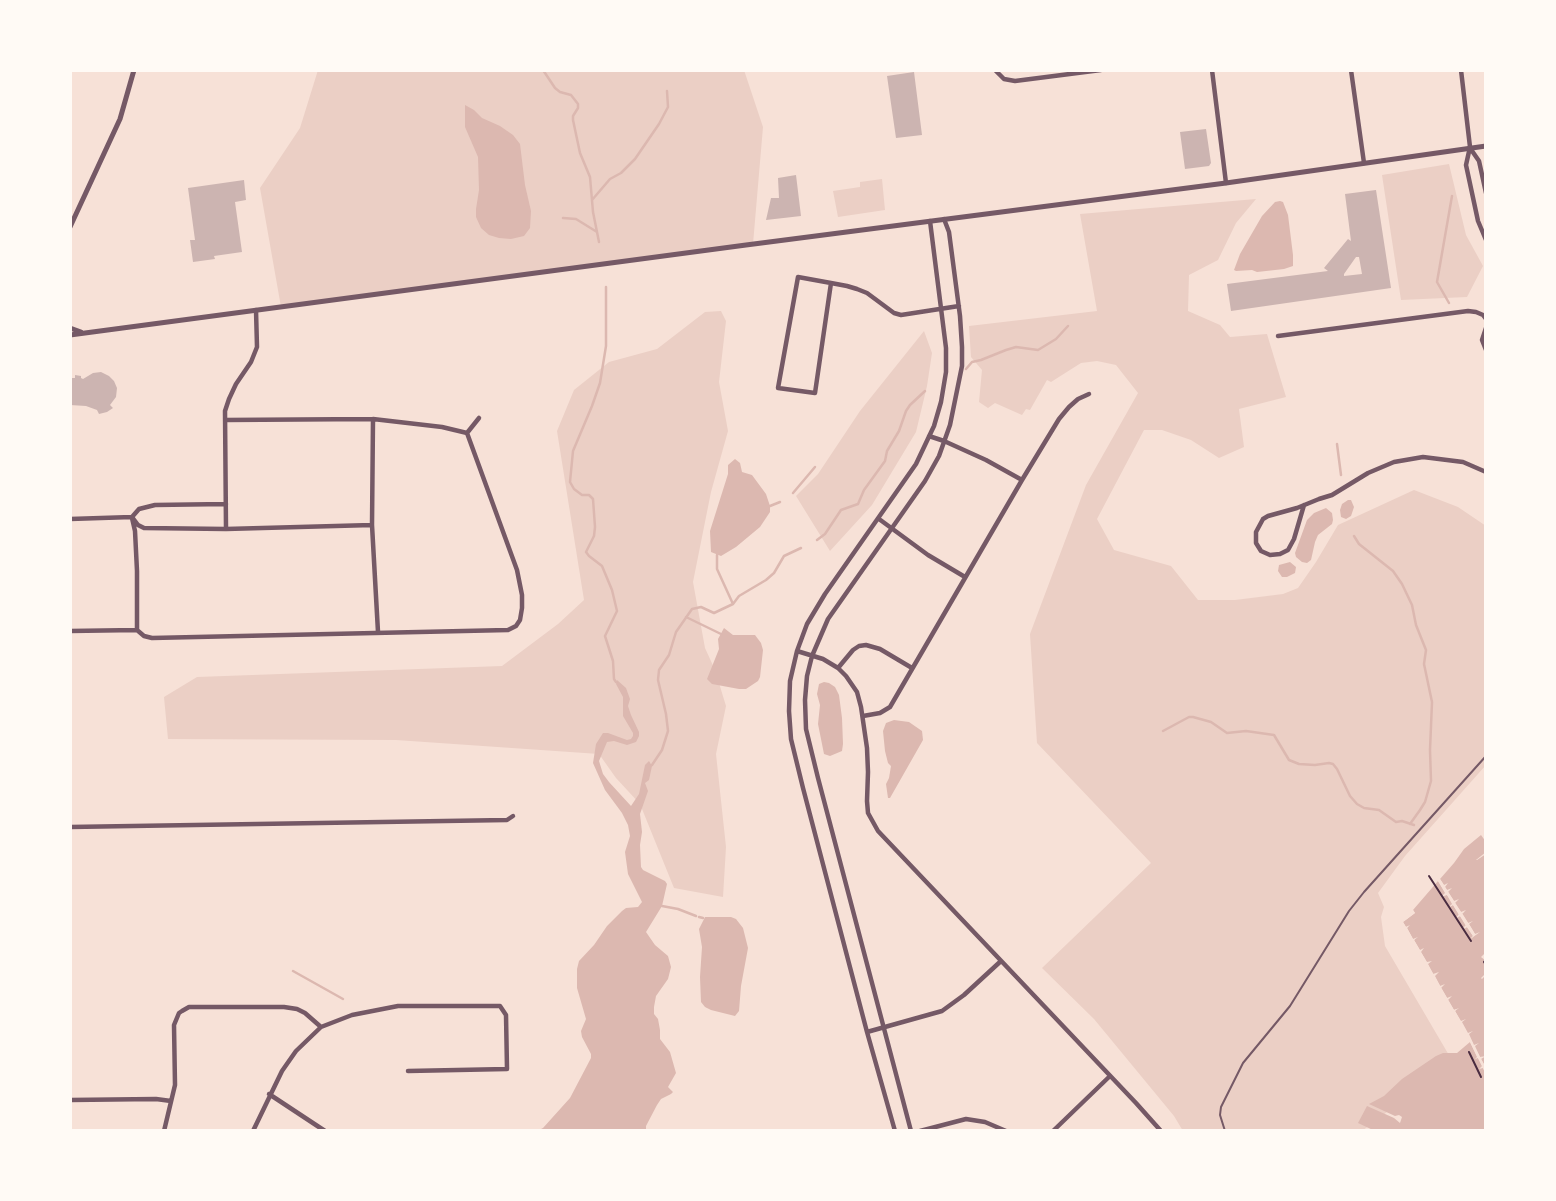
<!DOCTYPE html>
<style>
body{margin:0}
#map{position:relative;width:1556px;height:1201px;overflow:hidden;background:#f7e1d7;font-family:"IBM Plex Serif",serif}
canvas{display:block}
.frame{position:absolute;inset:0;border:72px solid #fffaf5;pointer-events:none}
</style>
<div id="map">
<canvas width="1556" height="1201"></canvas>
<div class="frame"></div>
</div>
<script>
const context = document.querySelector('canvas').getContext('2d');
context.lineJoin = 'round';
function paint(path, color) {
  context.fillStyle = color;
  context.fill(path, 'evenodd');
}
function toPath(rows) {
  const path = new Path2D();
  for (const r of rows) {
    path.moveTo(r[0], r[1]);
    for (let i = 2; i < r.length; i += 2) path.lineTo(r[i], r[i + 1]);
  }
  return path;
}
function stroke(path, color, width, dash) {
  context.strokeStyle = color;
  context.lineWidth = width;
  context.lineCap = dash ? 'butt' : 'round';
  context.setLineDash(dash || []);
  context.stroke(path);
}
const green = toPath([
 [318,70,744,70,763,127,753,244,281,307,260,188,300,128],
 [1449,164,1466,235,1483,266,1467,297,1401,300,1382,175],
 [882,179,885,210,838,217,833,191,860,187,860,182],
 [1256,199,1236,223,1218,260,1189,275,1188,311,1220,325,1230,337,1267,334,1286,397,1239,409,1244,447,1219,458,1191,440,1162,430,1144,430,1097,519,1114,550,1171,566,1198,600,1235,600,1283,594,1298,588,1316,562,1338,525,1414,490,1458,507,1486,526,1486,765,1405,856,1378,893,1384,907,1381,917,1385,946,1453,1062,1362,1131,1183,1131,1174,1116,1094,1019,1042,968,1151,863,1037,743,1030,634,1086,485,1138,393,1116,365,1097,361,1081,363,1051,382,1047,380,1030,410,1026,409,1022,415,995,403,988,408,979,402,982,370,971,357,969,326,1097,311,1080,214],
 [721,311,726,321,719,382,728,431,711,492,693,582,705,648,715,670,726,706,716,754,726,847,723,897,674,888,640,804,616,778,599,754,396,740,168,739,164,697,197,677,502,666,558,624,584,600,557,431,574,390,609,362,657,349,705,312],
 [924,331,932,353,927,386,916,432,872,505,830,551,796,496,818,474,860,411]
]);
const water = toPath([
 [465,105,474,110,482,118,500,126,513,135,520,144,525,185,531,211,530,228,524,236,511,239,499,238,489,235,481,228,476,217,476,209,479,190,478,157,465,127],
 [1280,201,1283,202,1288,215,1293,255,1293,266,1284,269,1257,272,1252,270,1236,271,1234,270,1240,254,1262,216,1275,202],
 [735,459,740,463,742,472,752,475,766,494,770,506,770,512,760,527,736,547,721,556,711,552,710,531,728,474,728,465],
 [1348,500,1351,500,1354,507,1351,516,1346,519,1341,517,1340,510,1342,504],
 [1326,508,1332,513,1333,520,1332,524,1318,535,1315,542,1311,560,1307,563,1302,562,1296,557,1295,553,1307,520,1314,513],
 [1290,562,1296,567,1295,573,1287,577,1282,577,1278,571,1279,565],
 [724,628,733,635,755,635,761,643,763,650,760,677,758,681,746,689,739,689,712,684,707,679,719,649,718,639],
 [617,680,626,688,630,699,628,706,631,715,639,732,639,736,636,742,627,745,614,741,607,742,599,761,603,774,609,782,631,806,639,794,645,765,649,761,652,766,649,780,645,783,648,791,640,814,642,832,640,845,641,867,643,870,665,881,667,884,662,906,646,932,655,945,668,956,671,967,668,979,656,996,654,1007,654,1014,658,1019,660,1030,660,1039,670,1052,676,1073,668,1087,673,1092,671,1094,661,1099,657,1105,646,1126,646,1131,537,1131,543,1128,570,1098,591,1058,591,1054,582,1037,581,1031,586,1019,577,988,577,969,579,961,594,945,607,926,622,911,626,908,638,907,642,902,628,874,625,852,630,836,628,825,622,813,605,790,593,763,596,744,603,733,608,733,627,740,631,739,633,736,633,733,623,716,623,697,616,684],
 [824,682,829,683,835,687,839,695,842,718,843,744,842,751,830,756,824,754,818,724,820,705,817,694,819,684],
 [894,720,909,722,922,731,923,740,890,798,888,798,886,784,889,778,891,766,888,763,885,751,883,731,886,723],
 [1481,835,1486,842,1486,852,1476,860,1477,860,1486,854,1486,952,1481,957,1486,961,1486,973,1481,978,1482,979,1486,975,1486,1068,1455,1011,1456,1009,1454,1010,1414,940,1415,939,1413,939,1407,928,1408,926,1406,927,1403,922,1415,913,1413,910,1438,881,1453,904,1450,906,1453,905,1459,915,1457,917,1460,916,1466,926,1464,929,1467,927,1473,936,1471,939,1475,934,1462,913,1464,912,1461,912,1440,879,1454,863,1464,849],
 [705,917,731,917,736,919,743,928,748,948,741,986,739,1011,735,1016,711,1010,705,1007,701,1002,700,977,702,947,699,929],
 [1470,1042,1485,1072,1486,1072,1486,1131,1375,1131,1358,1123,1367,1106,1394,1118,1400,1123,1402,1117,1399,1115,1395,1116,1369,1104,1384,1096,1402,1079,1436,1056,1443,1053,1457,1053]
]);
const pier = toPath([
 [1440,879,1444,885,1448,883,1445,887,1447,890,1452,888,1448,892,1454,901,1459,899,1455,903,1461,912,1466,910,1462,914,1468,923,1473,921,1469,924,1475,934,1480,932,1469,940,1473,936,1467,927,1462,929,1466,925,1460,916,1455,919,1459,914,1453,905,1448,908,1452,904,1447,895,1441,897,1445,893,1438,881],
 [1413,910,1415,913,1403,922,1406,927,1410,925,1407,928,1413,939,1418,937,1414,940,1420,950,1424,948,1421,952,1427,962,1432,961,1428,964,1433,974,1439,972,1435,976,1440,986,1445,984,1441,988,1447,998,1452,996,1448,1000,1454,1010,1459,1008,1455,1011,1461,1021,1466,1019,1462,1022,1468,1033,1473,1031,1469,1034,1474,1045,1479,1043,1475,1046,1480,1057,1486,1056,1481,1059,1486,1068,1485,1073,1483,1068,1479,1069,1482,1066,1478,1058,1475,1059,1477,1057,1470,1042,1401,924]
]);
const stream = toPath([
 [543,70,555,88,560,92,571,95,578,104,578,108,573,116,573,120,580,153,590,177,593,212,599,242],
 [592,200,610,179,621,173,635,159,659,124,668,107,667,91],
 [563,218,576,219,597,232],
 [606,287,606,346,600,383,592,406,573,451,570,482,574,489,582,495,589,495,593,499,595,527,594,536,586,552,589,556,602,566,612,590,617,611,605,636,613,661,614,679,616,682],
 [1449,303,1437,282,1452,196],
 [966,369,972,362,981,360,1006,350,1016,347,1038,350,1056,339,1068,326],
 [1337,444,1341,475],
 [793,493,815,467],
 [770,506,780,502],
 [1354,536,1359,544,1393,571,1402,584,1412,605,1416,625,1426,650,1424,664,1432,702,1430,750,1431,781,1425,802,1420,810,1410,824],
 [817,540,825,534,841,510,858,504,864,490,885,461,887,451,899,431,906,411,910,405,925,391],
 [717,555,717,569,733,604],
 [686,617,721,634],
 [1163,731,1189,717,1193,717,1211,722,1227,733,1246,731,1274,735,1289,760,1299,764,1315,765,1329,763,1333,764,1337,769,1350,796,1357,804,1364,808,1379,810,1396,822,1402,821,1414,825],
 [652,765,662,750,668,731,666,714,658,680,659,670,669,655,676,632,692,609,701,607,714,613,733,604,739,596,766,580,774,573,784,556,801,548],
 [662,906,678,909,696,916],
 [699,917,703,918],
 [293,971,343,999]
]);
const building = toPath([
 [914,72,922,135,896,138,887,76],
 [1206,129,1211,163,1209,166,1185,169,1180,132],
 [796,175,801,216,766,220,771,198,779,198,778,178],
 [244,180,246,200,235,202,242,252,214,256,215,259,193,262,190,240,195,240,188,188],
 [1376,190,1391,288,1231,311,1227,284,1328,271,1324,268,1348,239,1351,241,1345,194],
 [1356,257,1359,257,1362,274,1344,276,1344,274],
 [101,372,109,376,114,381,117,388,116,397,110,405,113,408,107,412,99,414,97,410,86,406,70,405,70,378,75,378,75,375,81,376,81,378,83,379,93,373]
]);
const path = toPath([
 [1429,876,1471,941],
 [1486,960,1484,962,1486,965],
 [1469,1052,1481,1077]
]);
const service = toPath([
 [1225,1131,1220,1115,1221,1107,1243,1063,1290,1006,1349,911,1364,892,1486,756]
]);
const minor = toPath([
 [995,70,1004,79,1015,81,1101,70],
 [1212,70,1226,183],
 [1351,70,1364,163],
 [1461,70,1470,147,1466,165,1478,221,1486,240],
 [1470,148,1479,161,1486,193],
 [831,283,815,393,778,388,798,277,831,283,847,286,857,289,867,293,894,313,901,315,959,306],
 [1486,328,1482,340,1486,350],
 [1278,336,1468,311,1476,312,1483,315,1486,319],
 [373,419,372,525,378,632],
 [467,433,479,418],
 [929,436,944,441,986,460,1022,480],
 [1304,505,1294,539,1288,550,1280,554,1270,555,1261,551,1256,543,1256,532,1263,519,1268,516,1297,508,1319,499,1332,495,1368,473,1394,462,1423,457,1463,462,1486,472],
 [132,517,138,525,144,528,226,529,372,525],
 [132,518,135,531,137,571,137,630],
 [70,519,132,517,139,509,155,505,226,504],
 [879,519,928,555,965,577],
 [226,529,225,411,229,399,236,384,251,362,257,347,256,310],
 [70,631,137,630,144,636,152,638,508,630,516,626,520,620,522,608,522,595,517,570,467,433,442,427,373,419,225,420],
 [797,651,823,659,838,668,846,676,857,692,861,707,867,748,868,772,867,801,868,813,878,831,1136,1103,1161,1131],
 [838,668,853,650,859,646,866,645,880,649,912,668],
 [863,716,880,713,890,707,1022,480,1059,419,1069,407,1078,399,1089,394],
 [70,827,507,820,513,816],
 [867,1032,942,1011,964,995,1001,961],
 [269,1094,325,1131],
 [70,1100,156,1099,171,1101],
 [164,1131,175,1085,174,1025,179,1013,182,1011,189,1007,284,1007,297,1009,305,1013,321,1027],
 [253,1131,282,1071,296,1051,321,1027,352,1015,398,1006,500,1006,506,1015,507,1069,408,1071],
 [895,1131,867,1032,803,788,791,739,789,711,790,681,797,651,807,624,825,594,916,464,934,426,941,402,946,372,946,348,930,221],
 [911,1131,818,778,806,729,805,700,807,676,812,656,828,619,925,481,939,456,950,425,962,366,962,347,960,316,949,232,944,219],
 [920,1131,966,1119,985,1122,1006,1131],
 [1053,1131,1110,1076]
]);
const tertiary = toPath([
 [70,227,120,119,134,70],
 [70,328,81,332],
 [70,335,746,245,1226,183,1486,146]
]);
paint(green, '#ebcfc5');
paint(water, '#dcb8b0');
paint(pier, '#f7e1d7');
stroke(stream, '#dcb8b0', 2.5);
paint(building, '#ccb4b1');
stroke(path, '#4a2c40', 2);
stroke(service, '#755966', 2);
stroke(minor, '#755966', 4.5);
stroke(tertiary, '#755966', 5);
</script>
